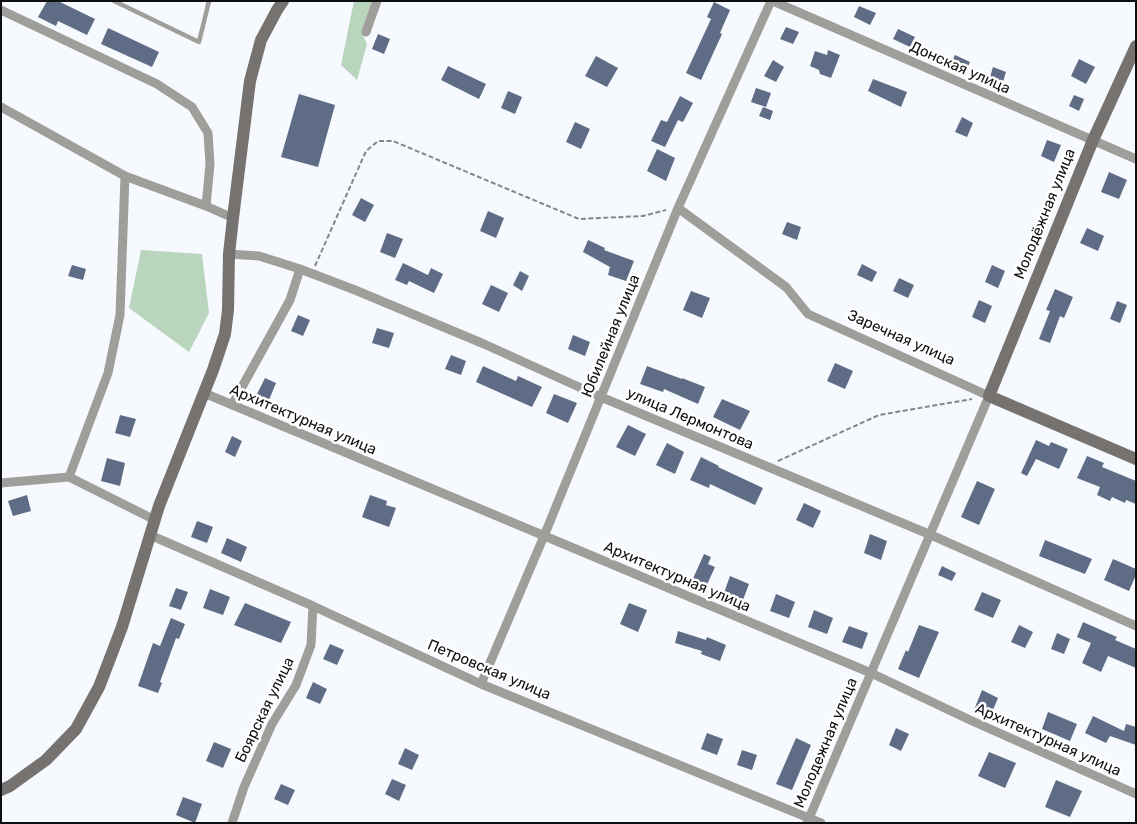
<!DOCTYPE html>
<meta charset="utf-8">
<style>
body{margin:0}
#map{position:relative;width:1137px;height:824px;overflow:hidden;background:#f6f9fe;font-family:Rubik,sans-serif}
canvas{display:block}
.frame{position:absolute;inset:0;border:2px solid #0f1012;pointer-events:none}
</style>
<div id="map">
<canvas width="1137" height="824"></canvas>
<div class="frame"></div>
</div>
<script>
const context = document.querySelector('canvas').getContext('2d');
context.lineJoin = 'round';
function paint(path, color) {
  context.fillStyle = color;
  context.fill(path, 'evenodd');
}
function toPath(rows) {
  const path = new Path2D();
  for (const r of rows) {
    path.moveTo(r[0], r[1]);
    for (let i = 2; i < r.length; i += 2) path.lineTo(r[i], r[i + 1]);
  }
  return path;
}
function stroke(path, color, width, dash) {
  context.strokeStyle = color;
  context.lineWidth = width;
  context.lineCap = dash ? 'butt' : 'round';
  context.setLineDash(dash || []);
  context.stroke(path);
}
function label(font, color, halo, rows, align = 'center') {
  context.font = font + ' Rubik,sans-serif';
  context.lineWidth = 5;
  context.setLineDash([]);
  context.textBaseline = 'middle';
  context.strokeStyle = halo;
  context.fillStyle = color;
  for (const [text, x, y, turn = 0] of rows) {
    context.save();
    context.translate(x, y);
    context.rotate((+turn || 0) * Math.PI / 180);
    context.textAlign = isNaN(turn) ? turn : align;
    if (halo) context.strokeText(text, 0, 0);
    context.fillText(text, 0, 0);
    context.restore();
  }
}
const green = toPath([
 [354,1,373,1,362,33,367,44,357,80,341,65],
 [141,250,202,254,209,313,189,352,129,308]
]);
const building = toPath([
 [47,1,58,1,95,19,87,35,58,21,56,26,38,17],
 [714,2,730,10,720,33,722,34,701,80,686,73,711,19,707,17],
 [859,6,876,13,870,25,854,17],
 [786,27,799,32,793,44,780,39],
 [108,28,159,52,152,67,101,44],
 [898,29,915,37,910,47,893,39],
 [378,34,390,39,384,54,372,49],
 [828,50,840,55,831,78,820,74,819,70,810,66,815,51,827,55],
 [955,55,970,62,966,71,950,65],
 [596,56,618,68,607,87,585,76],
 [1079,59,1095,67,1086,84,1071,76],
 [773,60,784,67,776,82,764,76],
 [448,66,486,84,479,99,441,80],
 [993,67,1006,72,1003,82,990,77],
 [873,79,907,92,901,107,868,91],
 [756,88,771,93,766,107,751,102],
 [508,91,522,97,515,114,501,108],
 [299,94,335,105,318,167,281,157],
 [1074,95,1084,99,1079,111,1069,106],
 [680,96,693,103,683,122,678,120,665,147,651,141,661,120,667,122],
 [763,107,773,111,770,120,759,116],
 [962,117,973,123,967,137,955,132],
 [575,122,590,129,581,149,566,142],
 [1047,140,1061,145,1054,162,1041,156],
 [657,149,675,158,666,181,647,171],
 [1109,172,1127,180,1119,199,1101,192],
 [361,198,374,205,365,222,352,215],
 [488,211,504,218,496,238,480,231],
 [787,222,801,227,797,240,782,234],
 [1087,228,1104,236,1098,251,1080,243],
 [387,233,403,239,395,258,380,252],
 [588,240,605,248,604,250,634,261,626,281,608,275,610,267,583,252],
 [403,263,428,275,431,268,443,274,434,293,409,281,407,285,395,280],
 [862,264,877,272,872,282,857,275],
 [72,265,86,269,83,280,68,276],
 [992,265,1005,271,998,288,985,282],
 [520,271,529,276,522,291,513,285],
 [899,278,914,285,908,298,893,291],
 [491,285,508,293,499,312,482,304],
 [1055,289,1073,297,1064,318,1060,316,1050,343,1039,339,1050,311,1046,310],
 [691,291,710,298,702,318,683,310],
 [979,300,992,306,985,323,972,317],
 [1117,301,1127,305,1120,323,1110,319],
 [298,315,310,320,303,336,291,331],
 [377,328,394,333,389,348,372,343],
 [573,335,590,342,585,356,568,349],
 [451,355,466,361,461,375,445,369],
 [835,363,853,371,845,389,827,381],
 [483,366,516,381,518,376,542,387,532,407,476,382],
 [647,366,682,379,682,378,705,387,698,404,664,389,663,392,640,384],
 [265,378,276,383,269,400,257,394],
 [554,394,577,403,568,423,546,413],
 [722,399,750,411,740,430,713,417],
 [120,415,136,419,130,437,115,433],
 [628,425,646,434,635,456,616,447],
 [232,436,242,441,235,457,225,452],
 [1036,440,1049,446,1051,442,1068,449,1059,469,1036,459,1027,476,1021,473],
 [667,443,684,452,675,474,656,465],
 [1087,456,1104,463,1102,467,1136,481,1136,504,1126,500,1125,503,1112,497,1110,501,1097,495,1100,487,1077,478],
 [701,457,719,466,718,467,763,488,755,505,710,484,709,488,690,480],
 [107,458,125,463,120,486,101,481],
 [977,481,995,489,979,525,961,517],
 [27,495,31,511,13,516,8,501],
 [370,495,387,501,386,505,396,508,389,527,362,517],
 [804,503,821,511,813,528,796,520],
 [197,521,213,527,207,543,191,537],
 [870,534,887,541,881,560,864,553],
 [227,538,247,547,241,562,221,553],
 [1045,540,1092,559,1085,574,1039,556],
 [704,554,711,557,708,564,715,567,705,589,691,583],
 [1113,559,1136,569,1136,575,1129,591,1104,580],
 [942,566,956,573,952,581,938,575],
 [730,576,749,584,743,600,724,593],
 [176,588,188,592,181,610,169,606],
 [210,589,230,597,223,615,203,608],
 [982,592,1001,600,993,618,974,610],
 [776,594,795,602,789,618,770,611],
 [245,603,291,622,281,643,234,625],
 [629,603,647,610,638,632,620,624],
 [814,610,833,618,827,634,808,627],
 [171,618,185,624,179,639,176,638,160,682,162,683,158,693,138,686,153,643,160,646],
 [1083,622,1117,637,1115,640,1136,649,1136,668,1108,656,1101,672,1082,663,1091,643,1077,637],
 [919,625,939,632,919,678,898,669,906,650,908,652],
 [1019,625,1033,632,1025,648,1011,642],
 [849,626,868,633,862,649,842,642],
 [678,631,706,640,707,637,726,645,720,661,701,654,702,651,675,643],
 [1057,633,1070,639,1064,654,1051,649],
 [330,644,344,650,337,665,323,659],
 [313,682,327,689,320,704,306,698],
 [982,690,998,698,990,717,974,710],
 [1048,712,1077,724,1070,741,1042,729],
 [1093,716,1124,731,1126,724,1136,727,1136,745,1110,736,1106,743,1085,733],
 [896,728,909,734,901,751,889,745],
 [707,733,723,739,717,755,701,749],
 [796,738,811,745,792,790,776,784],
 [214,742,231,749,223,768,206,761],
 [405,748,419,755,412,770,398,764],
 [742,750,757,755,752,770,737,765],
 [989,752,1016,763,1005,788,978,776],
 [392,779,406,785,399,801,385,794],
 [1056,780,1082,791,1070,817,1045,807],
 [281,784,295,790,288,805,274,799],
 [183,797,202,804,195,823,176,815]
]);
const path = toPath([
 [315,266,366,151,378,141,393,141,579,219,643,216,666,210],
 [778,461,879,415,972,399]
]);
const lane = toPath([
 [114,1,199,42,209,1]
]);
const street = toPath([
 [773,1,1136,159],
 [1,10,157,84,192,107,208,133,210,164,206,206],
 [366,32,377,1],
 [1,107,125,176,206,206,233,218],
 [678,208,786,287,808,314,989,396,807,823],
 [229,254,259,256,300,269,355,290,484,344,601,397,931,535,1136,626],
 [204,393,871,673,970,720,1136,794],
 [232,405,290,300,300,269],
 [69,477,155,520],
 [1,483,69,477,108,373,120,315,125,176],
 [150,535,313,606,481,684,821,823],
 [481,684,544,536,678,208,771,1],
 [232,823,244,787,272,724,296,685,311,645,313,606]
]);
const secondary = toPath([
 [1136,46,1093,140,989,396,1136,459],
 [1,790,10,786,46,760,76,729,99,687,122,627,159,506,213,370,225,334,228,310,229,254,233,218,250,81,261,40,277,10,283,1]
]);
const streetNames = [
 ["Донская улица",960,68,24],
 ["Молодёжная улица",1045,214,-68],
 ["Юбилейная улица",611,336,-68],
 ["Заречная улица",901,338,24],
 ["улица Лермонтова",690,419,23],
 ["Архитектурная улица",303,420,23],
 ["Архитектурная улица",677,577,23],
 ["Петровская улица",489,670,23],
 ["Боярская улица",265,710,-64],
 ["Архитектурная улица",1048,740,24],
 ["Молодежная улица",826,743,-67]
];
paint(green, '#b9d5bd');
paint(building, '#5f6c86');
stroke(path, '#848689', 2, [5, 2.5]);
stroke(lane, '#a09e9b', 4.5);
stroke(street, '#a09e9b', 9);
stroke(secondary, '#75726f', 12);
label('15px', '#0f1012', '#fff', streetNames);
</script>
